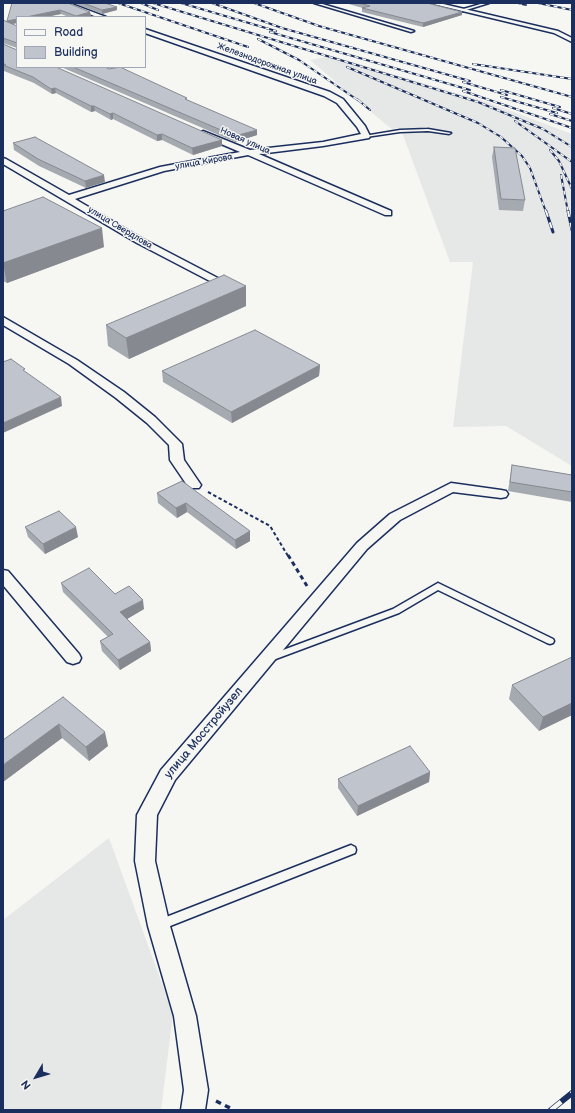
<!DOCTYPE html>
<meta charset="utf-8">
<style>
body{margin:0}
#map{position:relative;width:575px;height:1113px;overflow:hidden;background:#f6f6f2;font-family:"Balsamiq Sans",sans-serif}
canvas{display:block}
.frame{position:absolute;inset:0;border:4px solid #1b2f5e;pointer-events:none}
.legend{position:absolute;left:16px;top:16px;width:130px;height:52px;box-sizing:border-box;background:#f6f6f2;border:1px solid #9ea6b7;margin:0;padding:5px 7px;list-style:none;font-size:12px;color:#1b2f5e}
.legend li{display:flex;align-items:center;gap:8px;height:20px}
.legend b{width:20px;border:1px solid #9ea6b7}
.north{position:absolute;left:16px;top:1057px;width:40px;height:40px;-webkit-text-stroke:3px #f6f6f2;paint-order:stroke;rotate:232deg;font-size:11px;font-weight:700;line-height:16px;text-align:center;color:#1b2f5e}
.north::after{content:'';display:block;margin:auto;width:14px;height:18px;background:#1b2f5e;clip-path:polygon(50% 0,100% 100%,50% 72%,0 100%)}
</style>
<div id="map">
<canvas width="575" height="1113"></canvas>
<div class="frame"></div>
<ul class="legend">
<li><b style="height:5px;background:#f6f6f2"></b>Road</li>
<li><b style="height:11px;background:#c0c4cd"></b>Building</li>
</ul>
<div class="north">N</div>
</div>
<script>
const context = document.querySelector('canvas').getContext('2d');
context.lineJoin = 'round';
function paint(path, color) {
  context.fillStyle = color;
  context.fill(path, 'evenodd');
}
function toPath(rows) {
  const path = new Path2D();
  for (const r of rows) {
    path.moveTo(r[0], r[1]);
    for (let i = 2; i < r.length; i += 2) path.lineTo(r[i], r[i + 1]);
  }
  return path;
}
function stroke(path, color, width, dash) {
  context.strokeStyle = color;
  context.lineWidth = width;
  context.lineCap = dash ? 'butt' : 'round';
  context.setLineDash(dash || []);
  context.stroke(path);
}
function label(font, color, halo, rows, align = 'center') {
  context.font = font + ' "Balsamiq Sans",sans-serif';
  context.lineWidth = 3;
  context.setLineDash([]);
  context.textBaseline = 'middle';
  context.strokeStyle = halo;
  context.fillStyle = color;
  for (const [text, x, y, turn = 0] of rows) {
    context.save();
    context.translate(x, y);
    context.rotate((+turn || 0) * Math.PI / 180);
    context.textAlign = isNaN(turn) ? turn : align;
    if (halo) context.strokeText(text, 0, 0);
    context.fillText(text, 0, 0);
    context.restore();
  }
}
const built = toPath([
 [332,56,487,102,572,134,572,466,506,426,453,427,473,262,450,262,403,135,398,128,392,129,389,127,310,60],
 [109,838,173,1014,161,1110,3,1110,3,920]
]);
const pathFar2 = toPath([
 [208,492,270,526,288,556]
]);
const pathFar1 = toPath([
 [288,555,307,586]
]);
const path = toPath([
 [216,1101,234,1110]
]);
const lane = toPath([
 [314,3,319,3,414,31,411,32,314,3],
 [484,3,489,3,463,11,460,10,484,3],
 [428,129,451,133,449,134,428,131,400,132,366,137,364,136,400,130,428,129],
 [438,583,553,639,554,641,553,643,550,644,547,643,438,590,399,613,273,660,267,660,266,658,267,656,393,609,438,583],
 [351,845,355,847,356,850,355,853,160,930,156,929,154,925,156,921,351,845]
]);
const street = toPath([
 [60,3,69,3,106,17,97,17,60,3],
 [429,3,439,3,558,31,572,38,572,42,554,33,429,3],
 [145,29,330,92,343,99,365,126,370,136,369,138,323,146,259,154,391,211,391,215,385,215,248,155,164,171,75,199,143,239,235,287,236,289,231,292,137,243,3,164,3,158,6,159,69,195,160,167,240,152,200,135,199,133,203,131,250,150,323,142,361,134,357,127,337,103,324,96,145,33,145,29],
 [3,317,77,360,124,392,155,417,182,444,184,460,201,485,199,488,189,488,170,460,169,445,147,423,116,398,69,364,3,325,3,317],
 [451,483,501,490,506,491,508,494,506,497,501,498,453,492,400,520,367,549,175,780,157,815,155,861,170,926,196,1016,208,1090,205,1110,181,1110,184,1090,174,1016,148,926,135,861,137,815,161,770,357,543,390,514,451,483],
 [3,570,8,571,79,654,81,658,79,662,73,664,67,662,3,585,3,570]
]);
const railFar2 = toPath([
 [118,3,248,47],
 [141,3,158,10],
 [153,3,478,102,543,129,572,147],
 [181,3,276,31],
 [212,3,282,28,470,81],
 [254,3,319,26,572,97],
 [518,3,526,5],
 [538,3,572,10],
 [270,32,470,90],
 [258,39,299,60,362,103],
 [473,64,572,79],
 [347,67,478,123,501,137,522,156,530,168,546,212],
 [463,82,507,95],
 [501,90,560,107],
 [463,91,572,128],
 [501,97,557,113],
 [357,99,370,110],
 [553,108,572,114],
 [550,114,572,121],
 [515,121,572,162],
 [550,150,559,161,572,189],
 [561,175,568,212]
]);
const railFar1 = toPath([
 [546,211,553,232],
 [568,211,572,230]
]);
const rail = toPath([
 [551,1110,572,1093]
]);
const wall = toPath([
 [68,3,91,16,88,17,69,17,61,14,12,24,17,26,17,48,3,43,3,20,8,22],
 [73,3,105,3,117,10,102,14],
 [345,3,427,3,462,12,462,15,423,27,362,12,362,8,363,8],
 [3,44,222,146,193,155,162,140,157,141,113,119,111,120,95,111,91,112,56,93,52,94,34,83,4,71,3,68],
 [61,67,105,67,187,100,257,135,235,142],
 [13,143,105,182,86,188,39,166,14,150],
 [494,147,525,200,523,211,499,210,492,157],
 [3,211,104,247,7,283,3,281],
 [246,286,246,306,129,359,108,346,106,325],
 [320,365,319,376,232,423,163,382,162,371],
 [512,465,572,475,572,502,508,491],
 [182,481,250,541,236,549,187,512,177,518,158,503,157,493],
 [25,527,78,537,45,554,28,537],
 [61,583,115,594,144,609,127,619,150,642,151,651,120,670,102,651,100,641,108,637,63,592],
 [572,657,572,715,539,731,509,699,512,685],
 [63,697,108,746,89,761,62,738,3,782],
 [430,772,429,782,357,816,338,788,338,779]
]);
const shadedWall = toPath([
 [117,7,117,10,102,14,102,10],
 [60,10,61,14,45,17,26,17],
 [90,12,91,16,88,17,76,17,76,16],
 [462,12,462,15,423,27,423,23],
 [17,19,17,23,8,25,7,21],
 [55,88,56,93,52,94,51,89],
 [91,106,94,106,95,111,91,112],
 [113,113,113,119,111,120,110,114],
 [257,130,257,135,235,142,235,136],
 [162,134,162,140,157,141,157,135],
 [222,140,222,146,193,155,192,148],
 [104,175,105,182,86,188,85,181],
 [102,228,104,247,7,283,3,263],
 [246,286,246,306,129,359,126,338],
 [320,365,319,376,232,423,231,412],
 [61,397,62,406,3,433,3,423],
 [186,503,187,512,177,518,176,508],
 [76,527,78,537,45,554,43,544],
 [250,531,250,541,236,549,235,540],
 [143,600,144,609,122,622,120,612],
 [150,642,151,651,120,670,118,660],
 [572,703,572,715,539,731,543,717],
 [59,724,62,738,3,782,3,765],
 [105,732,108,746,89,761,86,747],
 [430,772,429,782,357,816,358,806]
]);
const building = toPath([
 [12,3,68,3,90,12,76,16,60,10,26,17,17,17,17,19,7,21,12,3],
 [83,3,105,3,117,7,102,10,83,3],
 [359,3,427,3,462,12,423,23,362,8,370,6,359,3],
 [3,20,17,26,17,46,17,43,3,38,3,20],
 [3,44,17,50,17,67,56,67,222,140,192,148,162,134,157,135,113,113,110,114,94,106,91,106,55,88,51,89,33,77,3,65,6,65,3,63,3,44],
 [73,67,105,67,109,69,120,67,187,98,185,99,257,130,235,136,73,67],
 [35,137,104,175,85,181,38,159,13,143,35,137],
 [494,147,515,148,525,200,501,199,494,147],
 [43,197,102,228,3,263,3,211,43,197],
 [224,275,246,286,126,338,106,325,224,275],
 [255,330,320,365,231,412,162,371,255,330],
 [11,359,25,369,23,370,61,397,3,423,3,362,11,359],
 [512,465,572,475,572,492,510,482,512,465],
 [182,481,250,531,235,540,186,503,176,508,157,493,182,481],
 [59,511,76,527,43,544,25,527,59,511],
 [89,568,115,594,129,586,143,600,120,612,150,642,118,660,100,641,113,634,61,583,89,568],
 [572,657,572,703,543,717,512,685,572,657],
 [63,697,105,732,86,747,59,724,3,765,3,740,63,697],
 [410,746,430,772,358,806,338,779,410,746]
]);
const farStreetnames = [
 ["Железнодорожная улица",267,64,20],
 ["Новая улица",245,141,24],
 ["улица Кирова",204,162,-10],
 ["улица Свердлова",120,228,31]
];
const nearStreetnames = [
 ["улица Мосстройузел",204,733,-50]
];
paint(built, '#e6e7e7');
stroke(lane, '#1b2f5e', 3);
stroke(street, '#1b2f5e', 3);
stroke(pathFar2, '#1b2f5e', 2, [3.5, 2.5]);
stroke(pathFar1, '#1b2f5e', 3, [4.5, 3.5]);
stroke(path, '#1b2f5e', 3.5, [5.5, 4.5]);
paint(lane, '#f6f6f2');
paint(street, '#f6f6f2');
stroke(railFar2, '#1b2f5e', 2);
stroke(railFar1, '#1b2f5e', 3);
stroke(rail, '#1b2f5e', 6);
stroke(railFar2, '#f6f6f2', 1.5, [4]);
stroke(railFar1, '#f6f6f2', 2, [6]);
stroke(rail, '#f6f6f2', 4.5, [13]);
paint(wall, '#a5a9b0');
paint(shadedWall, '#868990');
paint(building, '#c0c4cd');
stroke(building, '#868990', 1);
label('9px', '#1b2f5e', '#f6f6f2', farStreetnames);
label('12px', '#1b2f5e', '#f6f6f2', nearStreetnames);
</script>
